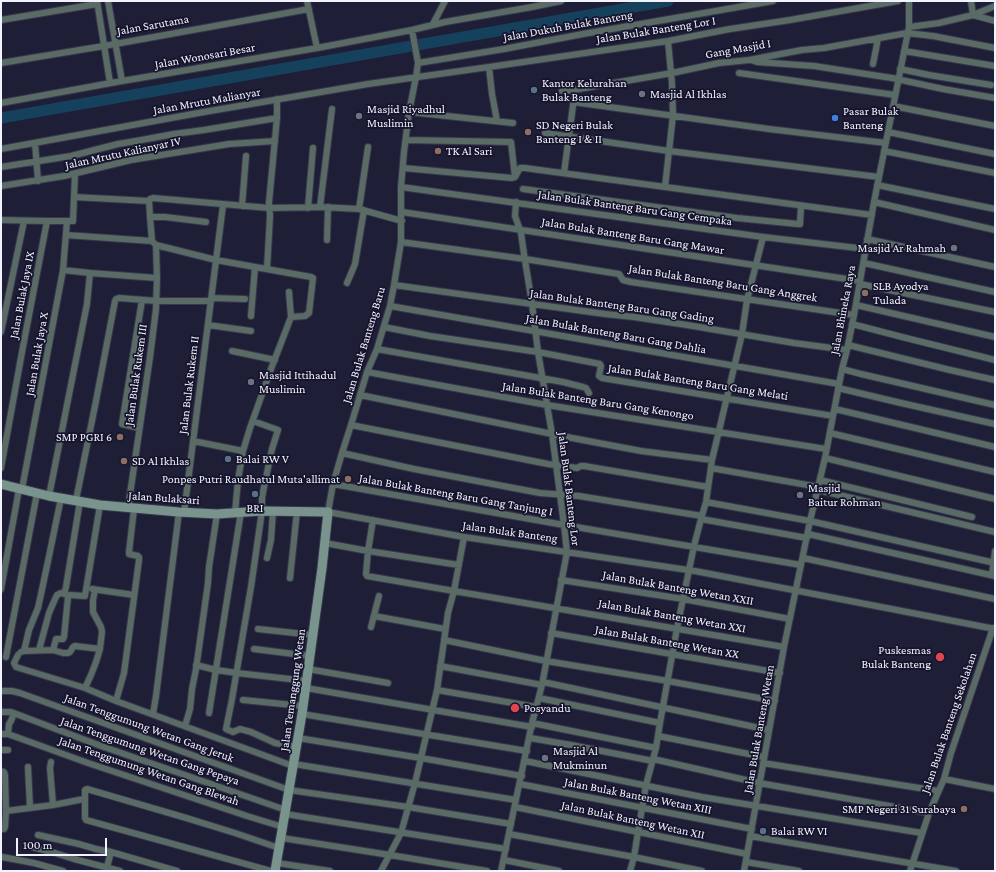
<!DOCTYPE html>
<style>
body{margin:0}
#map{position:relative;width:996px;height:872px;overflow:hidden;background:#1e1e36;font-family:"Crimson Pro",serif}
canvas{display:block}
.frame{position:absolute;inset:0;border:2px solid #f2f3fe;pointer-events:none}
.scale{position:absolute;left:16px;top:838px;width:91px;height:18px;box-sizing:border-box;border:2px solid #f2f3fe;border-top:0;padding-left:5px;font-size:12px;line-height:14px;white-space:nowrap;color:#f2f3fe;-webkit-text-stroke:3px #15142c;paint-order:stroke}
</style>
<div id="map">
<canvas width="996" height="872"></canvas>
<div class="frame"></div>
<div class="scale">100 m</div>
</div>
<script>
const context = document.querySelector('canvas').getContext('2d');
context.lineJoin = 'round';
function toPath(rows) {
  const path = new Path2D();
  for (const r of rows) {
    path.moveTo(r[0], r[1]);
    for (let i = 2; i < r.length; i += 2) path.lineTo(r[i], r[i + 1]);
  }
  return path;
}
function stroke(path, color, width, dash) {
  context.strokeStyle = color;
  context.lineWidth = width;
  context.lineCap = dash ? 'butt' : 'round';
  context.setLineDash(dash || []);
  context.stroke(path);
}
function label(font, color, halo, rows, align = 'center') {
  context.font = font + ' "Crimson Pro",serif';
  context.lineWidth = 3.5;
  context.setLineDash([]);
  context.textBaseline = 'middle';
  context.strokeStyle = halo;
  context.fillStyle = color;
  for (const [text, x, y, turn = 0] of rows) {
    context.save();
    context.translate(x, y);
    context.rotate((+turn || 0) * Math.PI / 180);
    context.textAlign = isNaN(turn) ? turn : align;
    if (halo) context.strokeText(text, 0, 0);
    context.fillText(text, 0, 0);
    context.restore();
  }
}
const river = toPath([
 [1,118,668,1]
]);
const street = toPath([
 [97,1,110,83],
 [108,1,122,81],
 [307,1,317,48],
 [971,1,973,15,995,21],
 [1,20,97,4],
 [433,24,445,1],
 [909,27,939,23,973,15,995,6],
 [412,30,418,63,416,77,409,112,404,152,401,187,401,242,394,285,390,306,377,349,367,372,351,425,342,453,333,484,328,512,464,537,695,571,995,629],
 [904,51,995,66],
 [751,60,757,62,814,66,892,78,943,89,995,98],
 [1,63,104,46,309,9],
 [418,63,504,49,583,34,773,1],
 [873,64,876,49,878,38],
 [489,67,492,94,497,121],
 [900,69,929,75,991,85],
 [739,73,895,95],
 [562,91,573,90,672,73,719,63,749,60,802,50,824,48,907,33,933,36,995,48],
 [573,102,769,129,886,143],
 [1,103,122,81,317,48,412,30,445,22,532,7,561,1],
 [893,106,995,126],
 [409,112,513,123],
 [888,132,995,154],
 [545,133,669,151,879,177],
 [406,140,511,142,515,177],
 [35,143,38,181],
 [1,149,204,112,368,84,489,67,668,41,730,29,790,20,898,1],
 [884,151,995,173],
 [1,167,71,156,118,144,136,141,174,134,204,130,277,118],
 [403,168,512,178,515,177,520,168,525,168,872,215],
 [564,173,574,98,573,90],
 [877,185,995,209],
 [1,186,64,176,131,160,229,144,275,141],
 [401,187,763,237,866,249],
 [665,187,673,115,672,84,668,41],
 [523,189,737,218,798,224,800,224,801,206],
 [74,197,149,201,150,199,153,198,269,208,320,207,359,209,402,221],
 [149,201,150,217],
 [874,202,995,230],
 [242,206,246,156],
 [320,207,332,109],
 [308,208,313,148],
 [359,209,368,147],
 [402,212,860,281],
 [1,220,47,221,73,221,75,174],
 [66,235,152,241,156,245,216,260,311,277,313,278,309,313,305,316,291,317,271,369,250,428,243,451,238,480,235,513],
 [867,239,995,267],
 [327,240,328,207],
 [152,241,150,217,165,217,206,222],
 [401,242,525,259,619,274,623,280,631,282,854,315],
 [864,263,995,292],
 [267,269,270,216,269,202,277,118,277,99],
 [63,270,90,273,157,278],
 [347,283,355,264,364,210],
 [860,284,995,312],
 [394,285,605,314,634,317,687,325,794,343,847,350],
 [289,292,291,317],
 [211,298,245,299],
 [856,305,995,337],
 [390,306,839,384],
 [251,316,255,267],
 [852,324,906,338,995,360],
 [208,325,251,331],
 [384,327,430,336,538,352,600,364,601,366,599,376,602,378,833,416],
 [1,332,24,221],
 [848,345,950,370,995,380],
 [377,349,563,382,583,387,586,388,589,393],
 [232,351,275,360],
 [842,369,861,374,995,405],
 [367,372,547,405,826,449],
 [838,388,901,403,995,424],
 [360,395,572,438,641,451,712,460],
 [835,409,995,447],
 [253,421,278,430,272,449,264,487,262,498,262,511,251,587,232,699,226,729,233,732,240,729,251,732,275,743,297,747],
 [351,425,548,464,577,468,581,466,584,466,708,487],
 [139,428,122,424,142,300],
 [830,433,995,472],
 [193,441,243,451],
 [342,453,414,469,540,493,579,496,702,516],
 [825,458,995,499],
 [1,468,22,352,47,221],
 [711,468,819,487],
 [820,480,972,517],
 [333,484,564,525,801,565],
 [22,489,63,270,67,221],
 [818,490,995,532],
 [49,496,87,304,90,273],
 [76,500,96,401,115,301,116,299,119,298,157,301,211,301],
 [706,502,810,521,995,563],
 [128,508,150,357,156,309,157,278,156,245],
 [184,513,223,205],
 [701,519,807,538],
 [373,520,368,551,366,574,367,576,454,591,784,647],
 [808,534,995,576],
 [325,543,368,551,459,565],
 [267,558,271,540,273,511],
 [803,558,995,599],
 [992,575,995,551],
 [290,578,297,511],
 [561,580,683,599,790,619],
 [1,589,19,489],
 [92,589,134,595],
 [374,616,445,629],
 [371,627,379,596],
 [258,629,313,635],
 [551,633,780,673],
 [444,640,546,661,668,681,775,701],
 [254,649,310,656],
 [39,650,49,613,55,599,57,595,61,593,64,594,66,587,80,501],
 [53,650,56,639,63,639,64,637,68,597,69,595,85,596,100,505],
 [24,651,29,630,38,608,47,566,61,498],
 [21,652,24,651,53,650,63,653,68,653,70,652,73,647,75,646,100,649],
 [18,655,14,663,16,667,85,688,116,701,293,766],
 [6,657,37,493],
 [196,665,216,670,237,673,307,681],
 [440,666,542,685],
 [308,669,388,683],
 [543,682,769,730],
 [85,688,91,675,96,662,100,649,102,632,101,627,93,612,93,600,95,590],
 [306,688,532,727],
 [437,690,536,707],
 [1,691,12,691,20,693,289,790,408,807,511,824],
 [539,698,660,723],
 [243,700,303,706],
 [116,701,124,673,139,560,139,557,138,556,129,554,129,552,134,509],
 [1,712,11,712,101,746,185,775,280,808],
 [209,713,241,512],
 [153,714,156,696,179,512],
 [302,714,527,751],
 [532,723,656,748],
 [185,726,190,709,192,689,196,669,208,583,209,567,217,514],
 [1,734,8,734,88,763,247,816,283,827],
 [8,734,9,724,11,721,14,713],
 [658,736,764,757],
 [298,738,421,758,522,776],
 [530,738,571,745,653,761],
 [1,750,8,750],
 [653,759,759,783,929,813],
 [525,761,702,797,922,833],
 [51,762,50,768,53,805],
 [763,763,938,791],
 [294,764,516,800],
 [28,767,30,808],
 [1,771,4,772,5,775,6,811],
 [944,779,995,789],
 [520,784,752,829],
 [515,807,747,854],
 [285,814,506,849],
 [1,829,4,829,5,827,6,811,53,805,84,799],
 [509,834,634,857,702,871],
 [38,835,79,844,96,849,111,852,177,871],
 [750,836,956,871],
 [282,838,390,855,487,871],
 [32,847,55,853,74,859,120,871],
 [2,857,34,863,63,871],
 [504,860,559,871],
 [746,862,799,871],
 [277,863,330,871],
 [107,867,111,852],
 [271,871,86,820,85,818,85,790,87,789,183,817,235,833,279,848],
 [381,871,401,833,415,783,437,690,448,613,454,591,464,537],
 [501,871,532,723,542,685,567,552,564,525,552,434,538,352,532,304,524,254,521,233,515,216,516,202],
 [630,871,634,857,638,832,646,785,656,748,660,723,677,628,694,546,701,519,706,502,712,460,742,334,747,300,763,237],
 [744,871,784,647,810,521,825,458,842,369,847,350,854,315,874,202,909,27,909,1],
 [910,871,929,813,944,779,951,753,993,628]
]);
const secondary = toPath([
 [1,484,49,496,100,505,179,512,217,514,262,511,328,512,322,568,302,714,275,871]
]);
const markers = [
 [534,90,4,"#5c6f8a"],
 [642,94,4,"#6b7280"],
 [359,116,4,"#6b7280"],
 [835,118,4,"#3f7fe0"],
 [528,132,4,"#8d6e63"],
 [438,151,4,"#8d6e63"],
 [954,248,4,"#6b7280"],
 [865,293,4,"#8d6e63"],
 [251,382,4,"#6b7280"],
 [120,437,4,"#8d6e63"],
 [228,459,4,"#5c6f8a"],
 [124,461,4,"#8d6e63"],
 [348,479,4,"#8d6e63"],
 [255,494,4,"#5c6f8a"],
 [800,495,4,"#6b7280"],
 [940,657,5,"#e0444e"],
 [515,708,5,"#e0444e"],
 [545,758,4,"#6b7280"],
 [964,809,4,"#8d6e63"],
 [763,831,4,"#5c6f8a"]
];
const streetNames = [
 ["Jalan Sarutama",153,25,-10],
 ["Jalan Dukuh Bulak Banteng",568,26,-10],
 ["Jalan Bulak Banteng Lor I",656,30,-9],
 ["Gang Masjid I",738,49,-10],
 ["Jalan Wonosari Besar",205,56,-10],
 ["Jalan Mrutu Malianyar",207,101,-10],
 ["Jalan Mrutu Kalianyar IV",123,153,-12],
 ["Jalan Bulak Banteng Baru Gang Cempaka",635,208,8],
 ["Jalan Bulak Banteng Baru Gang Mawar",633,236,9],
 ["Jalan Bulak Banteng Baru Gang Anggrek",723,283,9],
 ["Jalan Bulak Jaya IX",22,295,-79],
 ["Jalan Bulak Banteng Baru Gang Gading",622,306,8],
 ["Jalan Bhineka Raya",843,310,-79],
 ["Jalan Bulak Banteng Baru Gang Dahlia",616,334,10],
 ["Jalan Bulak Banteng Baru",364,345,-73],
 ["Jalan Bulak Jaya X",37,354,-80],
 ["Jalan Bulak Rukem III",136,375,-82],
 ["Jalan Bulak Banteng Baru Gang Melati",698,382,9],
 ["Jalan Bulak Rukem II",189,385,-83],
 ["Jalan Bulak Banteng Baru Gang Kenongo",598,401,9],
 ["Jalan Bulak Banteng Lor",569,489,83],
 ["Jalan Bulak Banteng Baru Gang Tanjung I",456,495,10],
 ["Jalan Bulaksari",164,498,4],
 ["Jalan Bulak Banteng",510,532,8],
 ["Jalan Bulak Banteng Wetan XXII",678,588,10],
 ["Jalan Bulak Banteng Wetan XXI",672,616,10],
 ["Jalan Bulak Banteng Wetan XX",667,642,10],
 ["Jalan Temanggung Wetan",293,690,-82],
 ["Jalan Bulak Banteng Sekolahan",949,723,-71],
 ["Jalan Tenggumung Wetan Gang Jeruk",149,728,20],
 ["Jalan Bulak Banteng Wetan",759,729,-80],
 ["Jalan Tenggumung Wetan Gang Pepaya",150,751,19],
 ["Jalan Tenggumung Wetan Gang Blewah",149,771,19],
 ["Jalan Bulak Banteng Wetan XIII",638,796,11],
 ["Jalan Bulak Banteng Wetan XII",633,820,12]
];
const poiNames = [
 ["Kantor Kelurahan",542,83],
 ["Bulak Banteng",542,97],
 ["Masjid Al Ikhlas",650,94],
 ["Masjid Riyadhul",367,109],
 ["Muslimin",367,123],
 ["Pasar Bulak",843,111],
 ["Banteng",843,125],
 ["SD Negeri Bulak",536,125],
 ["Banteng I & II",536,139],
 ["TK Al Sari",446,151],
 ["Masjid Ar Rahmah",946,248,"right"],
 ["SLB Ayodya",873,286],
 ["Tulada",873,300],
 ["Masjid Ittihadul",259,375],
 ["Muslimin",259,389],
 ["SMP PGRI 6",112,437,"right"],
 ["Balai RW V",236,459],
 ["SD Al Ikhlas",132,461],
 ["Ponpes Putri Raudhatul Muta'allimat",340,479,"right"],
 ["Masjid",808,488],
 ["Baitur Rohman",808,502],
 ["BRI",255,508,"center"],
 ["Puskesmas",931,650,"right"],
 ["Bulak Banteng",931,664,"right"],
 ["Posyandu",524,708],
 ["Masjid Al",553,751],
 ["Mukminun",553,765],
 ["SMP Negeri 31 Surabaya",956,809,"right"],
 ["Balai RW VI",771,831]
];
stroke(river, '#16415d', 11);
stroke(street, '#37384e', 8);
stroke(secondary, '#37384e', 11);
stroke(street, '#5a6a65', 6);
stroke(secondary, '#79948c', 9);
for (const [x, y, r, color] of markers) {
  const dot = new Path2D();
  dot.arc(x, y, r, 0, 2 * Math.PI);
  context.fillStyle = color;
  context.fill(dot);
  stroke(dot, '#15142c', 1.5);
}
label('12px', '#f2f3fe', '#15142c', streetNames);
label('12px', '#f2f3fe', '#15142c', poiNames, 'left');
</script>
